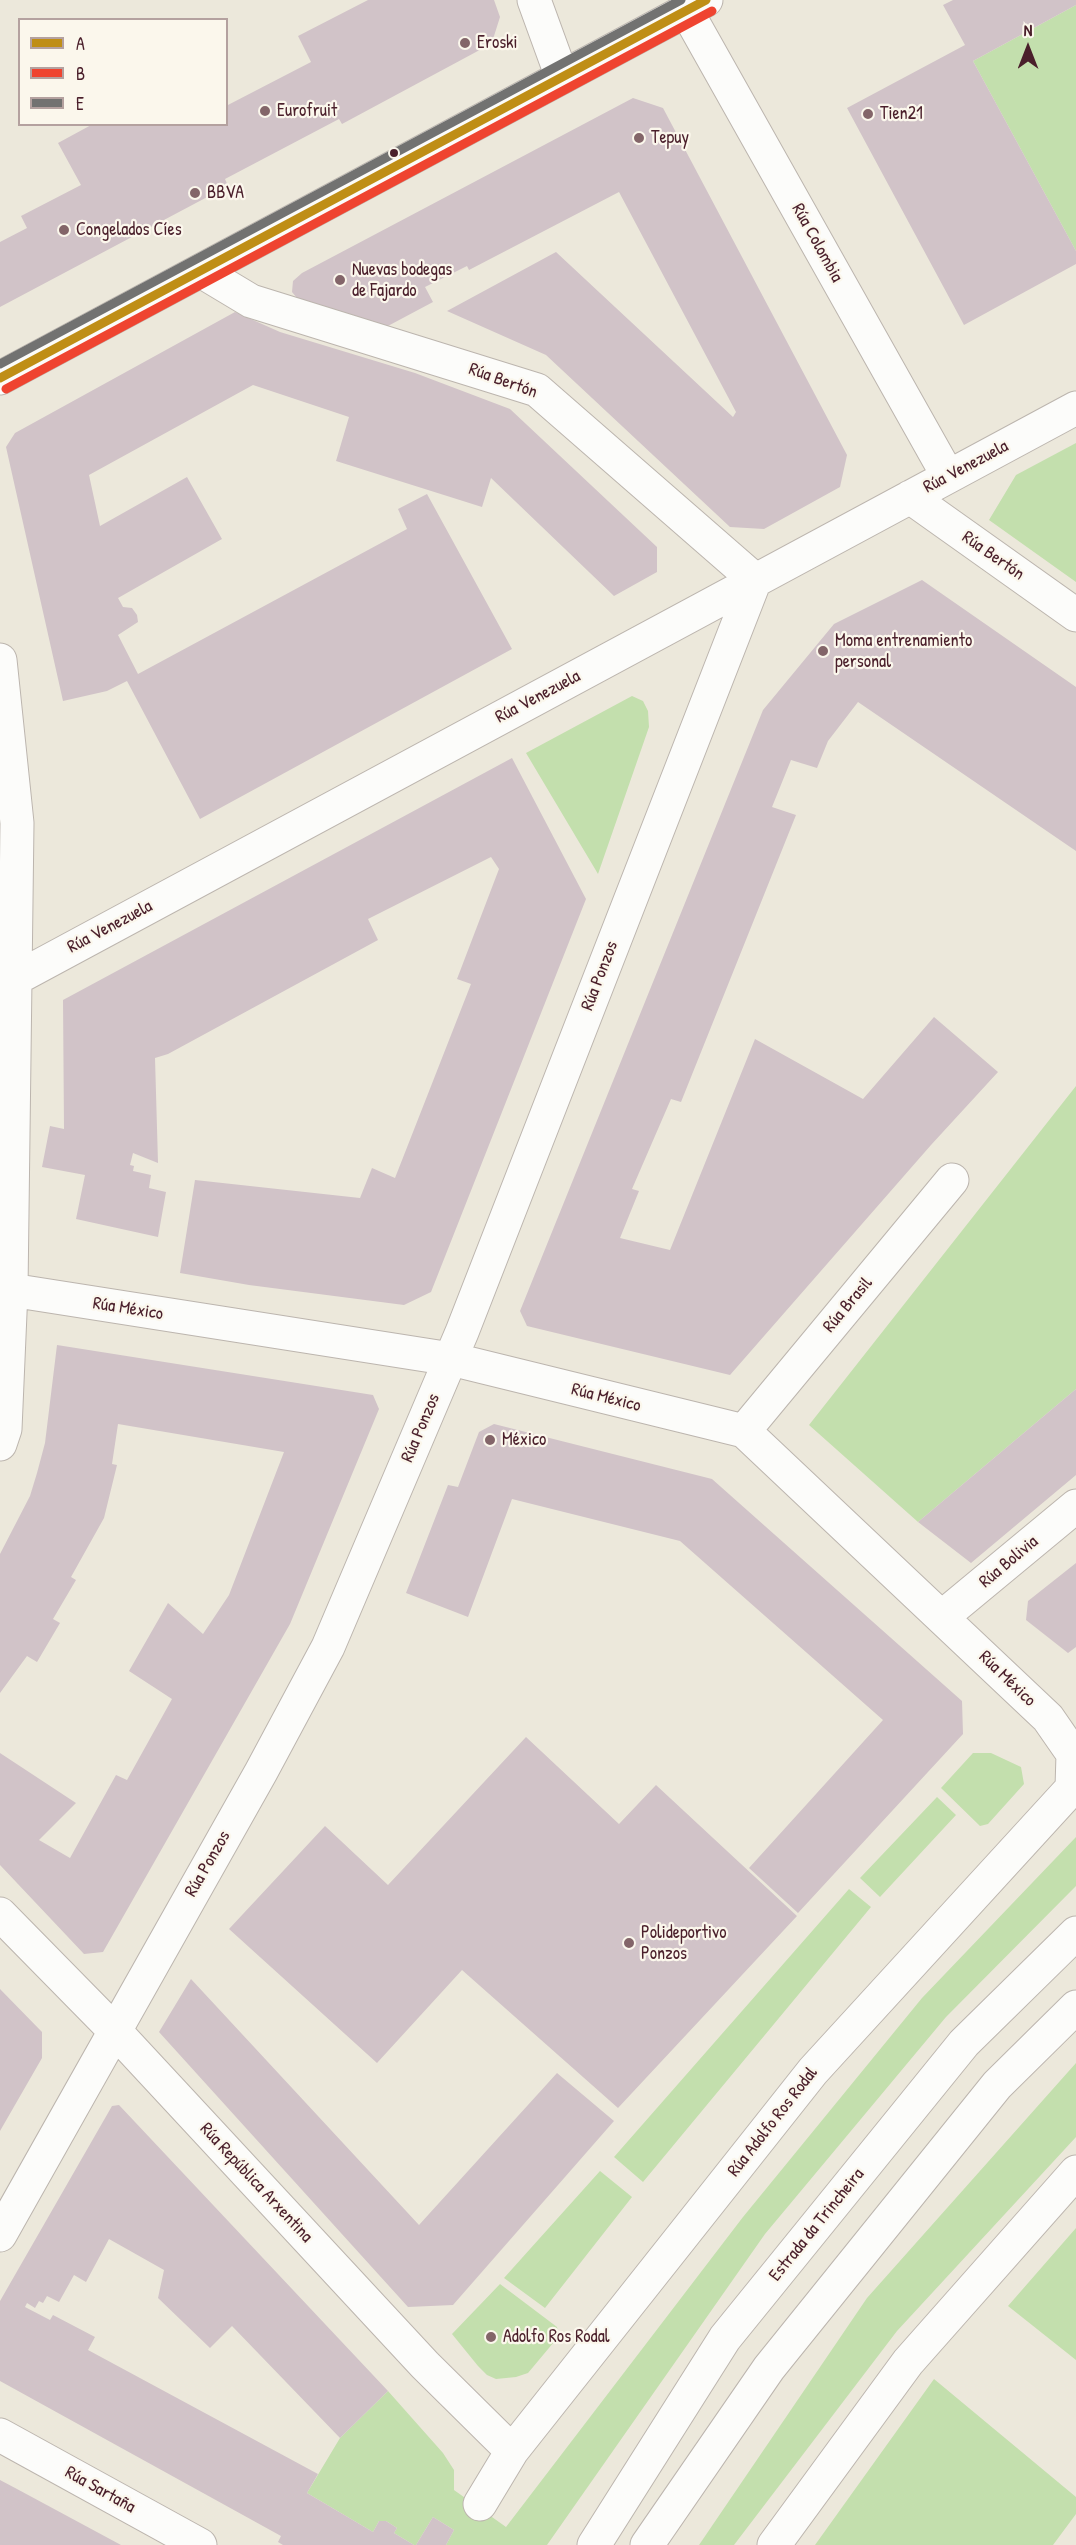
<!DOCTYPE html>
<meta charset="utf-8">
<style>
body{margin:0}
#map{position:relative;width:1076px;height:2545px;overflow:hidden;background:#ece8db;font-family:"Patrick Hand",sans-serif}
canvas{display:block}
.legend{position:absolute;left:18px;top:18px;width:210px;height:108px;box-sizing:border-box;background:#fbf7ec;border:2px solid #b4a19f;margin:0;padding:8px 10px;list-style:none;font-size:18px;color:#4a1f2b}
.legend li{display:flex;align-items:center;gap:12px;height:30px}
.legend b{width:30px;border:2px solid #b4a19f}
.north{position:absolute;left:998px;top:18px;width:60px;height:60px;-webkit-text-stroke:4px #fbf7ec;paint-order:stroke;rotate:0deg;font-size:16px;font-weight:700;line-height:24px;text-align:center;color:#4a1f2b}
.north::after{content:'';display:block;margin:auto;width:21px;height:27px;background:#4a1f2b;clip-path:polygon(50% 0,100% 100%,50% 72%,0 100%)}
</style>
<div id="map">
<canvas width="1076" height="2545"></canvas>
<ul class="legend">
<li><b style="height:8px;background:#bf8e16"></b>A</li>
<li><b style="height:8px;background:#ef4430"></b>B</li>
<li><b style="height:8px;background:#727271"></b>E</li>
</ul>
<div class="north">N</div>
</div>
<script>
const context = document.querySelector('canvas').getContext('2d');
context.lineJoin = 'round';
function paint(path, color) {
  context.fillStyle = color;
  context.fill(path, 'evenodd');
}
function toPath(rows) {
  const path = new Path2D();
  for (const r of rows) {
    path.moveTo(r[0], r[1]);
    for (let i = 2; i < r.length; i += 2) path.lineTo(r[i], r[i + 1]);
  }
  return path;
}
function stroke(path, color, width, dash) {
  context.strokeStyle = color;
  context.lineWidth = width;
  context.lineCap = dash ? 'butt' : 'round';
  context.setLineDash(dash || []);
  context.stroke(path);
}
function label(font, color, halo, rows, align = 'center') {
  context.font = font + ' "Patrick Hand",sans-serif';
  context.lineWidth = 4.5;
  context.setLineDash([]);
  context.textBaseline = 'middle';
  context.strokeStyle = halo;
  context.fillStyle = color;
  for (const [text, x, y, turn = 0] of rows) {
    context.save();
    context.translate(x, y);
    context.rotate((+turn || 0) * Math.PI / 180);
    context.textAlign = isNaN(turn) ? turn : align;
    if (halo) context.strokeText(text, 0, 0);
    context.fillText(text, 0, 0);
    context.restore();
  }
}
const green = toPath([
 [1076,5,1076,251,973,61],
 [1076,443,1076,582,989,520,1016,475],
 [632,696,643,701,648,711,649,727,598,874,526,753],
 [1076,1086,1076,1389,918,1522,809,1425],
 [973,1753,991,1753,1021,1767,1024,1784,988,1824,980,1826,941,1788],
 [937,1797,956,1815,880,1897,860,1878],
 [1076,1837,1076,1886,946,2017,765,2234,547,2545,446,2545,454,2530,433,2517,416,2545,414,2545,394,2533,397,2528,386,2521,379,2521,373,2532,307,2493,340,2438,388,2391,443,2453,454,2470,454,2490,506,2527,743,2217,922,1998],
 [849,1889,871,1907,643,2182,614,2157],
 [1076,2063,1076,2137,897,2331,734,2545,699,2545,867,2298],
 [600,2171,632,2197,545,2308,504,2278],
 [1076,2228,1076,2360,1008,2306],
 [500,2284,557,2327,559,2336,528,2373,516,2377,496,2379,487,2375,478,2366,452,2334],
 [934,2379,1076,2497,1076,2514,1053,2545,815,2545]
]);
const building = toPath([
 [368,0,494,0,500,17,494,36,489,45,342,124,339,119,225,179,228,186,0,307,0,242,27,228,21,216,81,185,58,143,93,124,226,124,226,106,311,62,298,36],
 [953,0,1076,0,1076,5,973,61,1076,251,1076,264,964,325,847,108,965,45,943,5],
 [633,98,663,108,847,455,840,487,764,529,730,527,546,355,447,311,556,252,733,417,736,412,619,192,469,270,467,266,425,287,433,302,386,327,297,298,292,292,293,281,302,273],
 [235,312,280,332,415,373,510,409,657,547,657,572,614,596,491,478,482,507,336,461,349,417,253,385,89,475,100,526,187,477,222,539,118,598,123,607,132,608,137,615,138,622,118,635,138,674,407,529,398,509,427,494,512,649,200,819,127,681,107,691,63,701,6,447,15,433],
 [922,580,1076,687,1076,851,858,702,828,741,817,768,791,760,772,807,796,815,681,1102,671,1099,632,1189,639,1191,620,1238,670,1250,755,1039,863,1099,934,1017,998,1072,931,1145,730,1375,527,1326,520,1311,763,710,834,624],
 [512,758,586,899,431,1292,404,1305,249,1285,180,1273,195,1180,360,1198,372,1168,395,1178,471,984,457,979,499,869,491,857,368,919,378,940,168,1054,155,1058,158,1163,133,1153,130,1165,134,1166,133,1171,151,1175,149,1188,166,1192,158,1237,76,1219,85,1175,42,1167,50,1126,64,1129,63,1000],
 [57,1345,373,1395,379,1409,290,1624,103,1952,84,1954,0,1865,0,1753,76,1803,39,1840,70,1858,116,1775,127,1780,172,1699,129,1671,168,1603,203,1634,229,1595,284,1452,118,1424,112,1464,117,1465,104,1518,71,1577,76,1580,53,1619,60,1623,37,1662,27,1656,0,1693,0,1554,30,1496,37,1473,45,1443],
 [1076,1389,1076,1475,971,1563,918,1522],
 [494,1424,712,1479,962,1701,963,1734,798,1913,749,1868,883,1720,680,1541,512,1499,468,1617,406,1593,448,1485,458,1487,479,1432],
 [1076,1563,1076,1647,1068,1653,1026,1620,1028,1601],
 [526,1737,619,1824,656,1785,797,1916,618,2108,462,1970,377,2063,229,1929,325,1826,388,1885],
 [191,1979,419,2225,557,2073,614,2121,453,2305,408,2307,159,2032],
 [0,1989,42,2032,42,2058,0,2131],
 [119,2105,388,2391,340,2438,232,2326,210,2348,158,2298,164,2270,109,2239,86,2282,74,2275,59,2302,47,2296,43,2303,39,2301,35,2308,27,2303,25,2307,50,2320,53,2315,95,2337,88,2350,318,2474,307,2493,373,2532,379,2521,386,2521,397,2528,394,2533,414,2545,283,2545,278,2542,281,2536,0,2381,0,2301,112,2106],
 [0,2480,17,2489,121,2545,0,2545],
 [433,2517,454,2530,446,2545,416,2545]
]);
const minor = toPath([
 [534,0,562,77],
 [686,10,948,476],
 [201,271,251,301,537,390,755,580],
 [910,497,1076,615],
 [0,660,17,823,11,1290,5,1429,0,1444],
 [0,987,1076,408],
 [11,1290,451,1359,744,1431,1048,1718,1073,1754,1072,1788,813,2071,512,2451,480,2504],
 [744,1431,952,1180],
 [942,1617,1076,1506],
 [0,1914,114,2030,425,2365,512,2451],
 [0,2235,261,1772,328,1647,462,1332,755,580],
 [0,2435,200,2545],
 [774,2545,908,2362,1076,2172]
]);
const secondary = toPath([
 [0,378,706,0]
]);
const trunk = toPath([
 [594,2545,725,2338,964,2043,1076,1933],
 [647,2545,769,2368,997,2085,1076,2007]
]);
const bus1 = toPath([
 [0,378,706,0]
]);
const bus2 = toPath([
 [6,389,712,11]
]);
const bus3 = toPath([
 [0,364,681,0]
]);
const markers = [
 [465,43,6,"#836569"],
 [265,111,6,"#836569"],
 [868,114,6,"#836569"],
 [639,138,6,"#836569"],
 [394,153,5,"#4a1f2b"],
 [195,193,6,"#836569"],
 [64,230,6,"#836569"],
 [340,280,6,"#836569"],
 [823,651,6,"#836569"],
 [490,1440,6,"#836569"],
 [629,1943,6,"#836569"],
 [491,2337,6,"#836569"]
];
const poiNames = [
 ["Eroski",477,43],
 ["Eurofruit",277,111],
 ["Tien21",880,114],
 ["Tepuy",651,138],
 ["BBVA",207,193],
 ["Congelados Cíes",76,230],
 ["Nuevas bodegas",352,270],
 ["de Fajardo",352,291],
 ["Moma entrenamiento",835,641],
 ["personal",835,662],
 ["México",502,1440],
 ["Polideportivo",641,1933],
 ["Ponzos",641,1954],
 ["Adolfo Ros Rodal",503,2337]
];
const streetNames = [
 ["Rúa Colombia",817,243,61],
 ["Rúa Bertón",503,381,20],
 ["Rúa Venezuela",966,467,-28],
 ["Rúa Bertón",993,556,35],
 ["Rúa Venezuela",538,697,-28],
 ["Rúa Venezuela",110,927,-28],
 ["Rúa Ponzos",600,976,-69],
 ["Rúa Brasil",848,1305,-50],
 ["Rúa México",128,1309,9],
 ["Rúa México",606,1398,14],
 ["Rúa Ponzos",421,1428,-67],
 ["Rúa Bolivia",1009,1562,-40],
 ["Rúa México",1007,1679,44],
 ["Rúa Ponzos",208,1864,-60],
 ["Rúa Adolfo Ros Rodal",773,2122,-52],
 ["Rúa República Arxentina",256,2183,47],
 ["Estrada da Trincheira",817,2225,-51],
 ["Rúa Sartaña",100,2490,29]
];
paint(green, '#c3dfad');
paint(building, '#d1c3c8');
stroke(minor, '#bcb5ae', 35);
stroke(secondary, '#bcb5ae', 35);
stroke(trunk, '#bcb5ae', 35);
stroke(minor, '#fcfcfa', 33);
stroke(secondary, '#fcfcfa', 33);
stroke(trunk, '#fcfcfa', 33);
stroke(bus1, '#bf8e16', 9);
stroke(bus2, '#ef4430', 9);
stroke(bus3, '#727271', 9);
for (const [x, y, r, color] of markers) {
  const dot = new Path2D();
  dot.arc(x, y, r, 0, 2 * Math.PI);
  context.fillStyle = color;
  context.fill(dot);
  stroke(dot, '#fbf7ec', 2);
}
label('18px', '#4a1f2b', '#fbf7ec', poiNames, 'left');
label('18px', '#4a1f2b', '#fbf7ec', streetNames);
</script>
